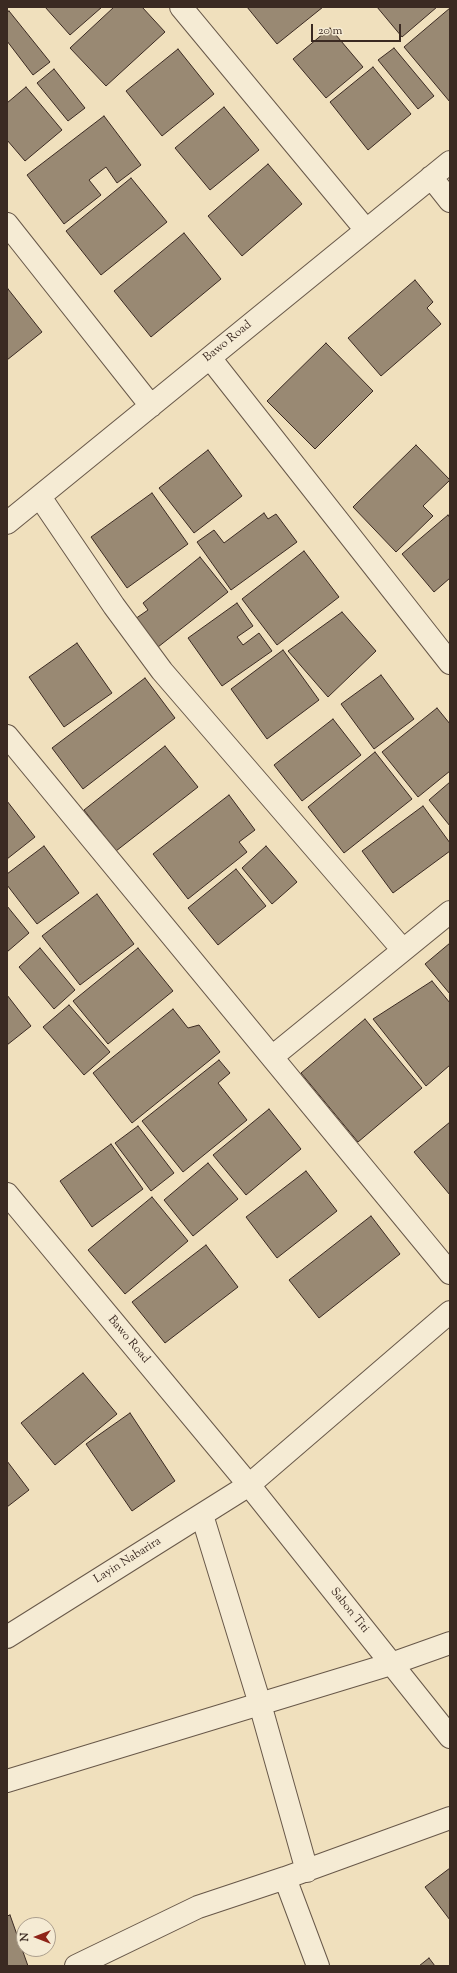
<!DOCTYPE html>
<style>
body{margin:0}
#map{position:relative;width:457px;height:1973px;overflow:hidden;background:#f0e0bd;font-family:"Sorts Mill Goudy",serif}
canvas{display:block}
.frame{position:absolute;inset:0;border:8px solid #3b2a22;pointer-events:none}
.north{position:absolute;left:16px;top:1917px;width:40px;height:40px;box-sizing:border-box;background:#f5ebd4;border:1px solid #ab9e8d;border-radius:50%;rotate:270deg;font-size:11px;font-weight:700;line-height:16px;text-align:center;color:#3b2a22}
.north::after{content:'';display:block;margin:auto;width:14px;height:18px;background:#8f2418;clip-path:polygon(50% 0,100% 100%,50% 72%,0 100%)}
.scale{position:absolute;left:311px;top:24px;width:90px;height:18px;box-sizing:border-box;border:2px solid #3b2a22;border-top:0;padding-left:5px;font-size:12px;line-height:14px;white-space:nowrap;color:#3b2a22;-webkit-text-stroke:3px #f5ebd4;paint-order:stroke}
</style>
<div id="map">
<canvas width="457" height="1973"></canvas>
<div class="frame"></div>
<div class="north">N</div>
<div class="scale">20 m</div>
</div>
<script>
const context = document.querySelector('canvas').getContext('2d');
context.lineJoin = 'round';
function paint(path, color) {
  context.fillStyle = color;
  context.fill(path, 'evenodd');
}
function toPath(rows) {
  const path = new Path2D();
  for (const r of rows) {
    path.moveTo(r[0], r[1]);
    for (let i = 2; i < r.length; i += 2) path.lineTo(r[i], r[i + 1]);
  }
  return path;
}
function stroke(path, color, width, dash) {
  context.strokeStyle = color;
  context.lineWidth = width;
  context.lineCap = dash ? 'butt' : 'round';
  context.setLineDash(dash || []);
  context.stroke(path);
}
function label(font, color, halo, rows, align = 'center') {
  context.font = font + ' "Sorts Mill Goudy",serif';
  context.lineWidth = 3;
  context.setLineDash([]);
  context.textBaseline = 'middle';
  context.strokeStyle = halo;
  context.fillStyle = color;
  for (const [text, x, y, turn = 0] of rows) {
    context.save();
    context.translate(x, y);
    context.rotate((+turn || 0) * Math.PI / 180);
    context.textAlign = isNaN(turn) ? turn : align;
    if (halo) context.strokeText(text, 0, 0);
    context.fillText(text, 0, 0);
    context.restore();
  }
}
const building = toPath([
 [45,7,102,7,70,35,45,7],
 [114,7,142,7,165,32,106,86,70,48,114,7],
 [247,7,323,7,277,44,247,7],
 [377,7,437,7,402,37,377,7],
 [450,8,450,102,404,47,450,8],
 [9,11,50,62,33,75,7,41,7,12,9,11],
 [330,28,363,67,326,98,293,59,330,28],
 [394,48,434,96,418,109,378,60,394,48],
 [178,49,214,94,162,136,126,91,178,49],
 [373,67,411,114,368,150,330,102,373,67],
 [54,69,85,108,68,121,37,83,54,69],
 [26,87,62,130,25,161,7,140,7,103,26,87],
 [224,107,259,150,210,190,175,148,224,107],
 [104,116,141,165,117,183,106,167,89,180,101,195,64,224,27,175,104,116],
 [268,164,302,204,242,256,208,216,268,164],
 [131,178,167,222,101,275,66,231,131,178],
 [184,233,221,279,151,337,114,291,184,233],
 [415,280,433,302,427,308,441,324,381,376,348,338,415,280],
 [8,289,42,332,7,360,7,290,8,289],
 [326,343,373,391,315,449,267,401,326,343],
 [416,445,450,480,423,506,433,516,396,552,353,507,416,445],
 [208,450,242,496,194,533,159,488,208,450],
 [152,493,188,544,127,588,91,537,152,493],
 [264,513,268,519,276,514,297,542,231,590,197,542,214,530,224,543,264,513],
 [448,515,450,518,450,578,434,592,402,554,448,515],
 [304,551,339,597,277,645,242,599,304,551],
 [200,557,228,592,158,647,135,619,148,610,143,603,200,557],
 [237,603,253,626,237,637,243,645,259,633,272,651,222,686,188,638,237,603],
 [342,612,376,651,328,697,288,651,342,612],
 [77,643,112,693,64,727,29,677,77,643],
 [283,650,319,700,267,739,231,689,283,650],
 [381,675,414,719,374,749,341,704,381,675],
 [145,678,175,718,83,789,52,748,145,678],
 [437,708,450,724,450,771,418,797,382,752,437,708],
 [333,719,361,755,302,801,274,765,333,719],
 [165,746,198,787,116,851,84,810,165,746],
 [375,752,412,799,344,853,308,807,375,752],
 [450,782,450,826,429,800,450,782],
 [229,795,255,830,239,842,247,852,188,899,153,854,229,795],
 [7,801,35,837,7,859,7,801],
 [423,806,450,843,450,851,393,893,362,851,423,806],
 [44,846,79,893,37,924,7,885,7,874,44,846],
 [266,846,297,882,272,904,242,868,266,846],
 [236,869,266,906,218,945,188,908,236,869],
 [97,894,134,944,80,985,42,936,97,894],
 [7,906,29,933,7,952,7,906],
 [450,943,450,994,425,964,450,943],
 [40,948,75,990,54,1009,19,967,40,948],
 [138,948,173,991,108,1044,73,1001,138,948],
 [432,981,450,1003,450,1065,426,1086,373,1019,432,981],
 [7,995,31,1026,7,1045,7,995],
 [69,1005,110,1052,84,1075,43,1027,69,1005],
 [173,1009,188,1028,199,1025,220,1052,132,1123,93,1073,173,1009],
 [365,1019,422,1088,358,1142,301,1073,365,1019],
 [219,1060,230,1073,218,1083,247,1120,183,1172,142,1121,219,1060],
 [269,1109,301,1149,246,1195,213,1155,269,1109],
 [450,1122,450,1195,414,1152,450,1122],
 [138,1126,174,1173,151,1191,115,1143,138,1126],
 [111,1144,143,1189,92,1227,60,1181,111,1144],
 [208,1163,238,1199,193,1236,164,1200,208,1163],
 [306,1171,337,1211,277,1258,246,1217,306,1171],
 [152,1197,188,1241,125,1294,88,1250,152,1197],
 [371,1216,400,1254,319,1318,289,1280,371,1216],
 [206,1245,238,1287,165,1343,132,1302,206,1245],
 [83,1373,117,1414,55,1465,21,1423,83,1373],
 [130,1413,175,1481,132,1511,86,1444,130,1413],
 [7,1461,29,1490,7,1507,7,1461],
 [450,1868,450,1920,425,1887,450,1868],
 [10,1915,28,1966,7,1966,7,1916,10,1915],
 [429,1958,435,1966,419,1966,429,1958]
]);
const minor = toPath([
 [181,7,366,230],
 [431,177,450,201],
 [7,224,151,406],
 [210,358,450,663],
 [40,497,114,606,162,671,403,950],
 [7,523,450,162],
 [7,736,450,1273],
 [272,1057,450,912],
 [7,1194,249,1485,450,1737],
 [202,1515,260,1704,307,1871],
 [7,1637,249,1485,450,1312],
 [7,1781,391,1664,450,1643],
 [76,1966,198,1907,285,1878],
 [318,1966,285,1878,450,1818]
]);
const streetNames = [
 ["Bawo Road",228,342,-39],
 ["Bawo Road",128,1340,50],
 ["Layin Nabarira",128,1561,-32],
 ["Sabon Titi",349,1611,51]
];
paint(building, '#998973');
stroke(building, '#3b2a22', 1);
stroke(minor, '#685849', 24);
stroke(minor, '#f5ebd4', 22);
label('12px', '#3b2a22', '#f5ebd4', streetNames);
</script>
